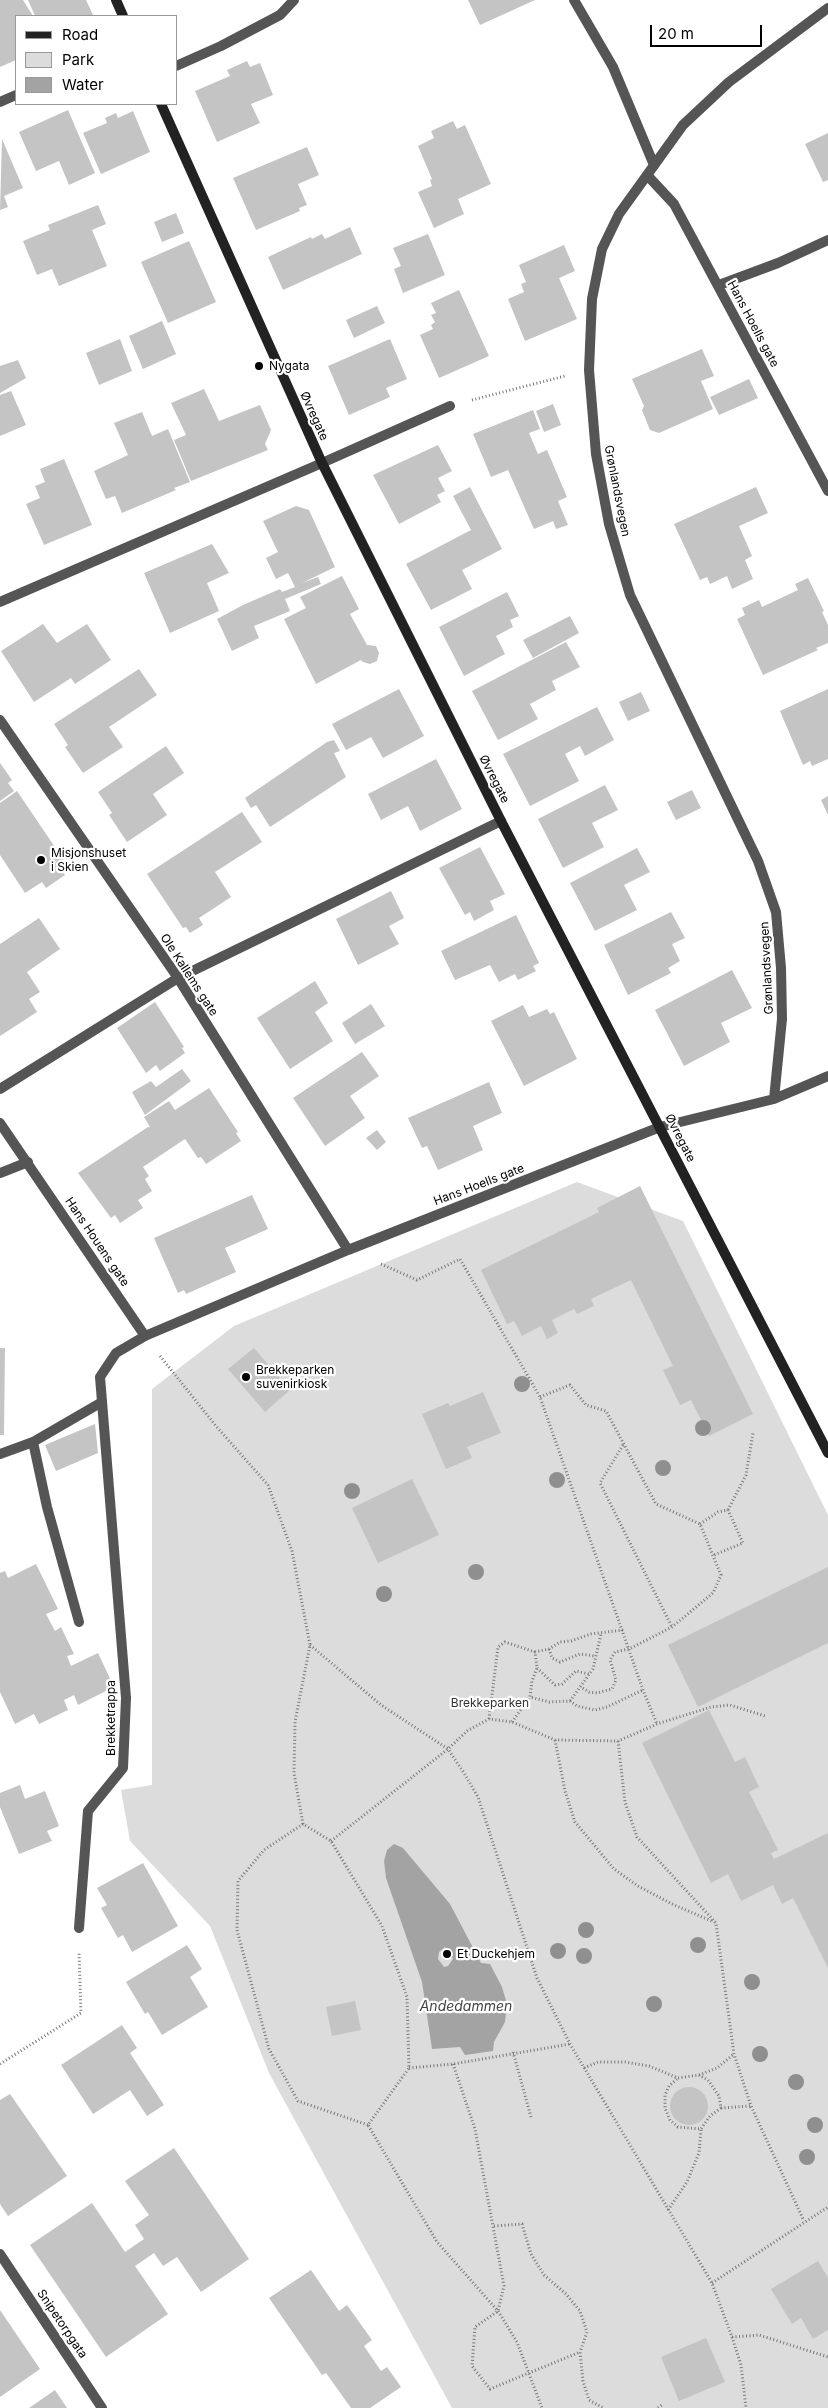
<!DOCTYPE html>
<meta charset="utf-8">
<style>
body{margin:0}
#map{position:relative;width:828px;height:2408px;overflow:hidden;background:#fff;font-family:Inter,sans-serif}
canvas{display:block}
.legend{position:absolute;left:15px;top:15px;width:162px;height:90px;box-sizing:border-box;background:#fff;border:1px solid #999;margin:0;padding:6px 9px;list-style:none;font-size:15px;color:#000}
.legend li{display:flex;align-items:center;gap:10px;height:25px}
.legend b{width:25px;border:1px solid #999}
.scale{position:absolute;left:650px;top:25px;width:112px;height:22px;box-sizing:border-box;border:2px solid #000;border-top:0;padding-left:6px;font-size:15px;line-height:18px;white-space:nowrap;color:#000;-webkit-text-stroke:4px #fff;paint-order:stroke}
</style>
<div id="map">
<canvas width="828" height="2408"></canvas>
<ul class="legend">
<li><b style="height:6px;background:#222"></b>Road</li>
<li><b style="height:14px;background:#dcdcdc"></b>Park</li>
<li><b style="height:14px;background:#a3a3a3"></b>Water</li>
</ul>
<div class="scale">20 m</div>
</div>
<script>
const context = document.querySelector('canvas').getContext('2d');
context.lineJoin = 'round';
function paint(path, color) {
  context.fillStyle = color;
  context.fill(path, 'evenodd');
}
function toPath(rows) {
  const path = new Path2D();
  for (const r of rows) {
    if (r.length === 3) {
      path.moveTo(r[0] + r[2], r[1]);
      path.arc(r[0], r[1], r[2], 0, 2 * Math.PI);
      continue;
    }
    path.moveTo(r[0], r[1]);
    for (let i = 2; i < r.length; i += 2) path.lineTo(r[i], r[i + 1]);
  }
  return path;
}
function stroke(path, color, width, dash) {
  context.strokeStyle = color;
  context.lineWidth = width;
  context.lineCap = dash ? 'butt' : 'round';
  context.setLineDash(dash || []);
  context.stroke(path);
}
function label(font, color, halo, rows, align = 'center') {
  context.font = font + ' Inter,sans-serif';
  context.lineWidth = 4.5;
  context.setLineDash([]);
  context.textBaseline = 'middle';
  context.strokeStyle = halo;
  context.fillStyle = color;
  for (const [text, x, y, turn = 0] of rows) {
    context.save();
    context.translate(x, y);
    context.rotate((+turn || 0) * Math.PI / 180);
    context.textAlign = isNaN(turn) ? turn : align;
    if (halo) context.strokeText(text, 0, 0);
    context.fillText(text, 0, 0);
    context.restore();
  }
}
const green = toPath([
 [577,1182,683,1221,828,1515,828,2408,452,2408,269,2073,210,1926,130,1841,121,1790,152,1785,152,1389,234,1326]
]);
const water = toPath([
 [394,1844,403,1848,450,1904,481,1963,490,1964,502,1987,507,2004,505,2022,494,2042,493,2051,465,2055,460,2047,432,2049,422,1982,386,1878,384,1861,387,1850],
 [445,1947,453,1959,448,1966,444,1967,438,1959,439,1952]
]);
const building = toPath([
 [0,0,23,0,33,16,16,16,16,60,0,67],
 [28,0,86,0,93,15,35,16],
 [468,0,535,0,480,25],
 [247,61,250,67,260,63,273,95,251,104,260,123,217,142,195,91,230,76,227,70],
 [68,110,95,173,69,185,59,161,36,171,19,132],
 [133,111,150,152,101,174,83,133,107,123,105,118,116,113,118,118],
 [453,121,457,129,465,125,491,184,458,199,464,214,434,228,418,192,432,186,430,180,432,179,418,146,434,138,431,131],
 [828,133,828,180,823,182,805,144],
 [2,139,23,188,4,196,8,207,0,210],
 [307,147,319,175,298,184,307,205,299,208,300,211,256,230,233,178],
 [98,205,106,224,92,230,107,266,59,286,52,269,37,275,23,241,50,230,48,225],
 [176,213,184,233,162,242,154,222],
 [350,227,362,254,283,290,268,257,311,237,312,239,322,234,325,239],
 [428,234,445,275,403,293,394,269,401,266,393,248],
 [189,241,216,302,168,323,141,262],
 [564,245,575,271,559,278,577,319,525,341,508,299,524,292,521,284,526,282,519,265],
 [459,290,489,356,439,378,420,335,433,329,431,325,435,322,431,315,436,313,431,303],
 [377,306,385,323,354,338,346,320],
 [162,321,176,354,143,369,129,336],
 [120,339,132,371,99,385,86,353],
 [390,339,407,379,386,388,390,397,349,415,328,366],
 [702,349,714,376,701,381,713,409,659,433,650,430,642,410,644,406,632,379],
 [18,360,26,378,0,393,0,366],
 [749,379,758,398,719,415,710,397],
 [204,389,219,421,260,405,271,430,265,444,268,450,191,481,174,440,186,435,171,403],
 [11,391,26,425,0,436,0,395],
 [553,404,561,425,544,432,536,411],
 [533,410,540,429,529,433,538,454,547,450,567,497,558,501,568,525,556,529,553,521,534,529,508,470,491,477,473,434],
 [142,412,152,436,168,429,190,482,174,488,176,490,122,513,115,496,106,499,94,471,128,455,114,423],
 [438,445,452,471,438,478,445,491,437,495,441,502,399,524,373,475],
 [64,459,92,525,44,545,26,504,40,498,35,486,45,482,40,469],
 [470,487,502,549,462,570,472,589,431,610,406,564,471,530,453,496],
 [756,487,768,513,739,526,752,556,745,560,753,579,732,589,727,576,710,584,707,577,700,580,674,524],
 [296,506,309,510,335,567,302,583,318,577,321,584,285,599,290,611,254,626,259,638,232,651,217,619,243,605,280,589,282,592,295,587,288,573,276,579,266,558,278,552,263,521],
 [212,544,229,573,207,583,219,611,170,633,144,573],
 [342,576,359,609,350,614,367,645,376,646,379,653,377,661,370,664,363,662,361,660,316,684,284,619,306,608,300,597],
 [808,578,824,611,822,612,828,625,828,643,816,648,818,650,763,675,737,619,745,615,742,608,759,600,762,607,798,590,795,584],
 [507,592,519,616,510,620,513,627,496,636,505,654,464,676,439,627],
 [570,616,579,633,533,658,523,640],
 [43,624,57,643,87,624,111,660,75,684,71,678,34,702,1,651],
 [566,642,580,667,552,681,556,690,530,704,538,719,498,740,472,691],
 [139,669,157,695,109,727,123,747,83,773,65,747,68,745,54,724],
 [399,689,424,736,383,758,371,737,346,750,332,724],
 [828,689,828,759,812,766,810,761,803,765,780,711],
 [641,692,650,711,628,721,619,702],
 [597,707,614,740,585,756,580,746,565,754,579,781,530,806,503,754],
 [334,740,340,751,334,753,346,777,270,827,256,805,251,808,245,798,327,742],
 [166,746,184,773,153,794,167,815,127,842,109,815,112,813,98,792],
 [436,759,462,809,420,831,408,806,381,820,368,794],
 [0,763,12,780,8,783,14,791,0,801],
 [605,785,618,810,592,823,604,847,563,868,538,819],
 [692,790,701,808,676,820,667,802],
 [17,791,67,865,61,870,65,875,46,888,42,882,25,893,0,855,0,803],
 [828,796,828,815,821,800],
 [242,812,262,842,215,872,231,897,199,918,203,925,190,933,186,927,183,928,147,874],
 [480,847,505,894,490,901,494,910,474,921,470,912,465,915,439,868],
 [637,848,650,872,624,885,637,910,595,931,570,883],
 [391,891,404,918,389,926,399,944,358,965,336,919],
 [671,912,685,938,672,944,680,961,668,968,671,973,628,995,604,945],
 [516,915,539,963,533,966,536,971,518,980,515,974,499,982,490,965,455,980,441,951],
 [39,918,60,949,27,972,40,992,29,999,37,1012,0,1036,0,944],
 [732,970,752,1008,721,1023,730,1042,684,1066,655,1010],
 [315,981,328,1003,315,1012,333,1041,290,1069,257,1018],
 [155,1002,184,1047,182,1048,185,1053,160,1071,156,1065,146,1073,117,1028],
 [371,1004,385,1026,355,1044,342,1023],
 [523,1005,529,1017,547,1009,550,1014,554,1012,577,1059,524,1086,491,1021],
 [362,1052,379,1076,350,1096,365,1118,325,1146,293,1098],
 [182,1069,191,1081,145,1115,132,1092,151,1081,156,1087],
 [489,1082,502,1113,473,1126,483,1150,438,1170,427,1146,422,1148,408,1118],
 [209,1088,238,1132,236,1133,241,1141,206,1164,201,1157,198,1158,185,1139,143,1167,149,1176,145,1179,152,1191,138,1200,143,1208,120,1223,115,1215,111,1218,78,1173,148,1127,150,1127,144,1117,169,1101,175,1110],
 [377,1130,386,1142,377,1150,366,1138],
 [640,1186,753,1414,709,1436,691,1400,680,1405,663,1370,673,1366,631,1280,591,1299,594,1306,577,1314,574,1309,552,1320,558,1333,547,1339,541,1326,522,1336,514,1321,507,1324,481,1270,599,1212,597,1208],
 [252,1195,268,1229,225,1248,236,1272,186,1294,184,1290,178,1293,154,1238],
 [0,1348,5,1348,4,1435,0,1435],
 [254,1348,290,1390,265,1412,228,1369],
 [483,1392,501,1433,467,1447,472,1458,446,1469,422,1414,448,1403,450,1406],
 [95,1424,98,1453,56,1471,45,1445],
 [412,1479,439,1535,378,1563,352,1508],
 [36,1564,58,1609,46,1614,55,1631,61,1627,74,1654,67,1656,71,1666,98,1653,114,1687,78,1705,74,1695,64,1700,68,1710,39,1724,34,1714,15,1724,0,1692,0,1573,5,1571,8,1578],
 [828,1567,828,1643,698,1707,668,1645],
 [709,1710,735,1762,745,1757,759,1787,749,1792,778,1850,771,1853,774,1859,828,1833,828,1968,793,1898,782,1904,773,1885,741,1901,728,1874,711,1883,642,1743],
 [20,1785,25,1799,45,1791,59,1826,47,1831,52,1841,19,1854,0,1807,0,1793],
 [143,1863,178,1926,132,1952,123,1935,118,1938,101,1908,107,1905,97,1888],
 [187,1945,202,1969,190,1977,208,2007,162,2035,148,2012,145,2014,126,1982],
 [355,2001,361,2030,332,2036,326,2007],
 [122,2025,137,2048,130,2053,164,2105,147,2116,130,2090,93,2114,61,2065],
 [689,2106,19],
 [10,2094,67,2176,8,2216,0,2204,0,2100],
 [174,2148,249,2259,201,2292,177,2257,163,2266,154,2253,135,2266,168,2314,106,2357,30,2245,92,2203,125,2252,144,2239,135,2225,149,2215,125,2181],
 [818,2261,828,2278,828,2330,813,2339,801,2318,792,2324,771,2289],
 [311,2270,339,2311,347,2305,372,2340,364,2346,381,2371,387,2367,401,2387,370,2408,351,2408,326,2373,322,2375,269,2298],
 [0,2310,40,2369,0,2397],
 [706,2338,725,2382,679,2401,661,2357],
 [55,2390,67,2408,29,2408]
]);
const path = toPath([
 [472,400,565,376],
 [381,1264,417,1280,460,1259,540,1397,643,1690,657,1724],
 [160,1356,216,1426,268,1485,292,1551,310,1645,295,1722,294,1773,303,1824,331,1841,382,1926,407,1997,409,2068,368,2125,437,2242,498,2311,517,2342,542,2408],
 [540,1397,570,1385,586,1405,606,1411,656,1504,700,1524,721,1575,713,1593,672,1627,629,1649,615,1652,610,1660,616,1680,612,1689,597,1693,589,1692,581,1687],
 [623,1445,600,1483,672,1627],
 [728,1510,746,1475,753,1433],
 [700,1524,718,1512,728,1510,743,1543,714,1555],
 [623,1630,591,1634,571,1641,560,1642,549,1649,535,1652,537,1668,532,1681,530,1697,549,1702,570,1701,577,1706,595,1710,607,1707,643,1690],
 [310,1645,381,1705,448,1749,464,1773,478,1797,537,1978,570,2044,712,2283,732,2337,759,2335,828,2357],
 [549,1649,552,1658,560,1662,580,1654,595,1656],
 [537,1668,555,1685,562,1684,576,1671,589,1674],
 [570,1701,593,1669,601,1634],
 [489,1719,498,1647,505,1642,535,1652],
 [512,1722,530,1697],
 [555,1740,565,1791,575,1822,614,1869,638,1886,672,1904,714,1922],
 [618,1741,625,1802,637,1837,716,1923,734,2054,751,2106,804,2221],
 [303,1824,264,1850,238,1881,237,1930,269,2049,298,2101,368,2125],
 [331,1841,448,1749,467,1731,489,1719,512,1722,555,1740,618,1741,657,1724,711,1707,730,1705,765,1716],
 [513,2052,531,2117],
 [0,2064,81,2013,79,1952],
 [453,2064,475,2129,504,2286,498,2311,475,2327,472,2366,490,2389,580,2352,583,2381,589,2400,603,2408],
 [409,2068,453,2064,570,2044],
 [584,2068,598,2062,625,2062,649,2066,678,2078,699,2075,708,2080,719,2096,721,2108,710,2116,701,2129,678,2127,670,2120,665,2108,665,2095,669,2086,678,2078],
 [699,2075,717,2068,734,2054],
 [721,2108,751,2106],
 [668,2210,687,2182,699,2153,701,2129],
 [494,2226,522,2224,531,2254,544,2275,566,2294,580,2311,587,2332,580,2352],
 [712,2283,828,2207],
 [732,2337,741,2365,746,2408],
 [658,2408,662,2405]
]);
const lane = toPath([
 [574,0,613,67,654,165],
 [176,66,221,46,280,15,294,0],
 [719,285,778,263,828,240],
 [0,1173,28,1162],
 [33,1442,47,1507,79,1622],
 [0,1454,33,1442,102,1402]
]);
const street = toPath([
 [0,102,16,95],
 [647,175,674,204,828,491],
 [0,602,322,463,450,406],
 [0,720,178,978,348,1250],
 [0,1089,178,978,501,821],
 [774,1099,782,1019,781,968,776,912,758,861,630,595,609,524,596,454,589,370,592,299,602,249,619,214,683,125,729,82,828,8],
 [0,1123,145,1336],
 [79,1928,88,1811,123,1768,126,1698,100,1377,116,1353,145,1336,348,1250,660,1127,774,1099,828,1076],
 [0,2254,102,2408]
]);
const secondary = toPath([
 [116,0,123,16],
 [161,104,322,463,501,821,828,1453]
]);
const trees = [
 [522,1384],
 [703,1428],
 [663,1468],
 [557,1480],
 [352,1491],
 [476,1572],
 [384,1594],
 [586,1930],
 [698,1945],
 [558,1951],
 [584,1956],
 [752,1982],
 [654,2004],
 [760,2054],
 [796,2082],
 [815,2125],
 [807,2157]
];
const markers = [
 [259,366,5,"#000"],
 [41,860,5,"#000"],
 [246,1377,5,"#000"],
 [447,1954,5,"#000"]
];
const streetNames = [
 ["Hans Hoells gate",753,324,62],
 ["Øvregate",314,416,66],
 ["Grønlandsvegen",617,491,79],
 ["Øvregate",494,779,63],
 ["Grønlandsvegen",767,968,-93],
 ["Ole Kallems gate",189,975,57],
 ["Øvregate",680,1138,63],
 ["Hans Hoells gate",479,1185,-21],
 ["Hans Houens gate",97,1242,56],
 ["Brekketrappa",111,1718,-90],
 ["Snipetorpgata",62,2324,56]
];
const poiNames = [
 ["Nygata",269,366],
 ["Misjonshuset",51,853],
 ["i Skien",51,867],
 ["Brekkeparken",256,1370],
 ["suvenirkiosk",256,1384],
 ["Et Duckehjem",457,1954]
];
const parkNames = [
 ["Brekkeparken",490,1703]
];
const waterNames = [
 ["Andedammen",466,2007]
];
paint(green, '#dcdcdc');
paint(water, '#a3a3a3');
paint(building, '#c4c4c4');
stroke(path, '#777', 3, [1, 2.5]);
stroke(lane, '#555', 10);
stroke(street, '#555', 10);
stroke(secondary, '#222', 10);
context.fillStyle = '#8f8f8f';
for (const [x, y] of trees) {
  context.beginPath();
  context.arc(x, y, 8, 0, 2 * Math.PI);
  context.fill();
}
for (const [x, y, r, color] of markers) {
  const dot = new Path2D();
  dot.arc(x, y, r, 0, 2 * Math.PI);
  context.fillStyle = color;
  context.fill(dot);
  stroke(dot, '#fff', 2);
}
label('12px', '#000', '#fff', streetNames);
label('12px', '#000', '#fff', poiNames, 'left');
label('12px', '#333', '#fff', parkNames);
label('italic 14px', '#444', '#fff', waterNames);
</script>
